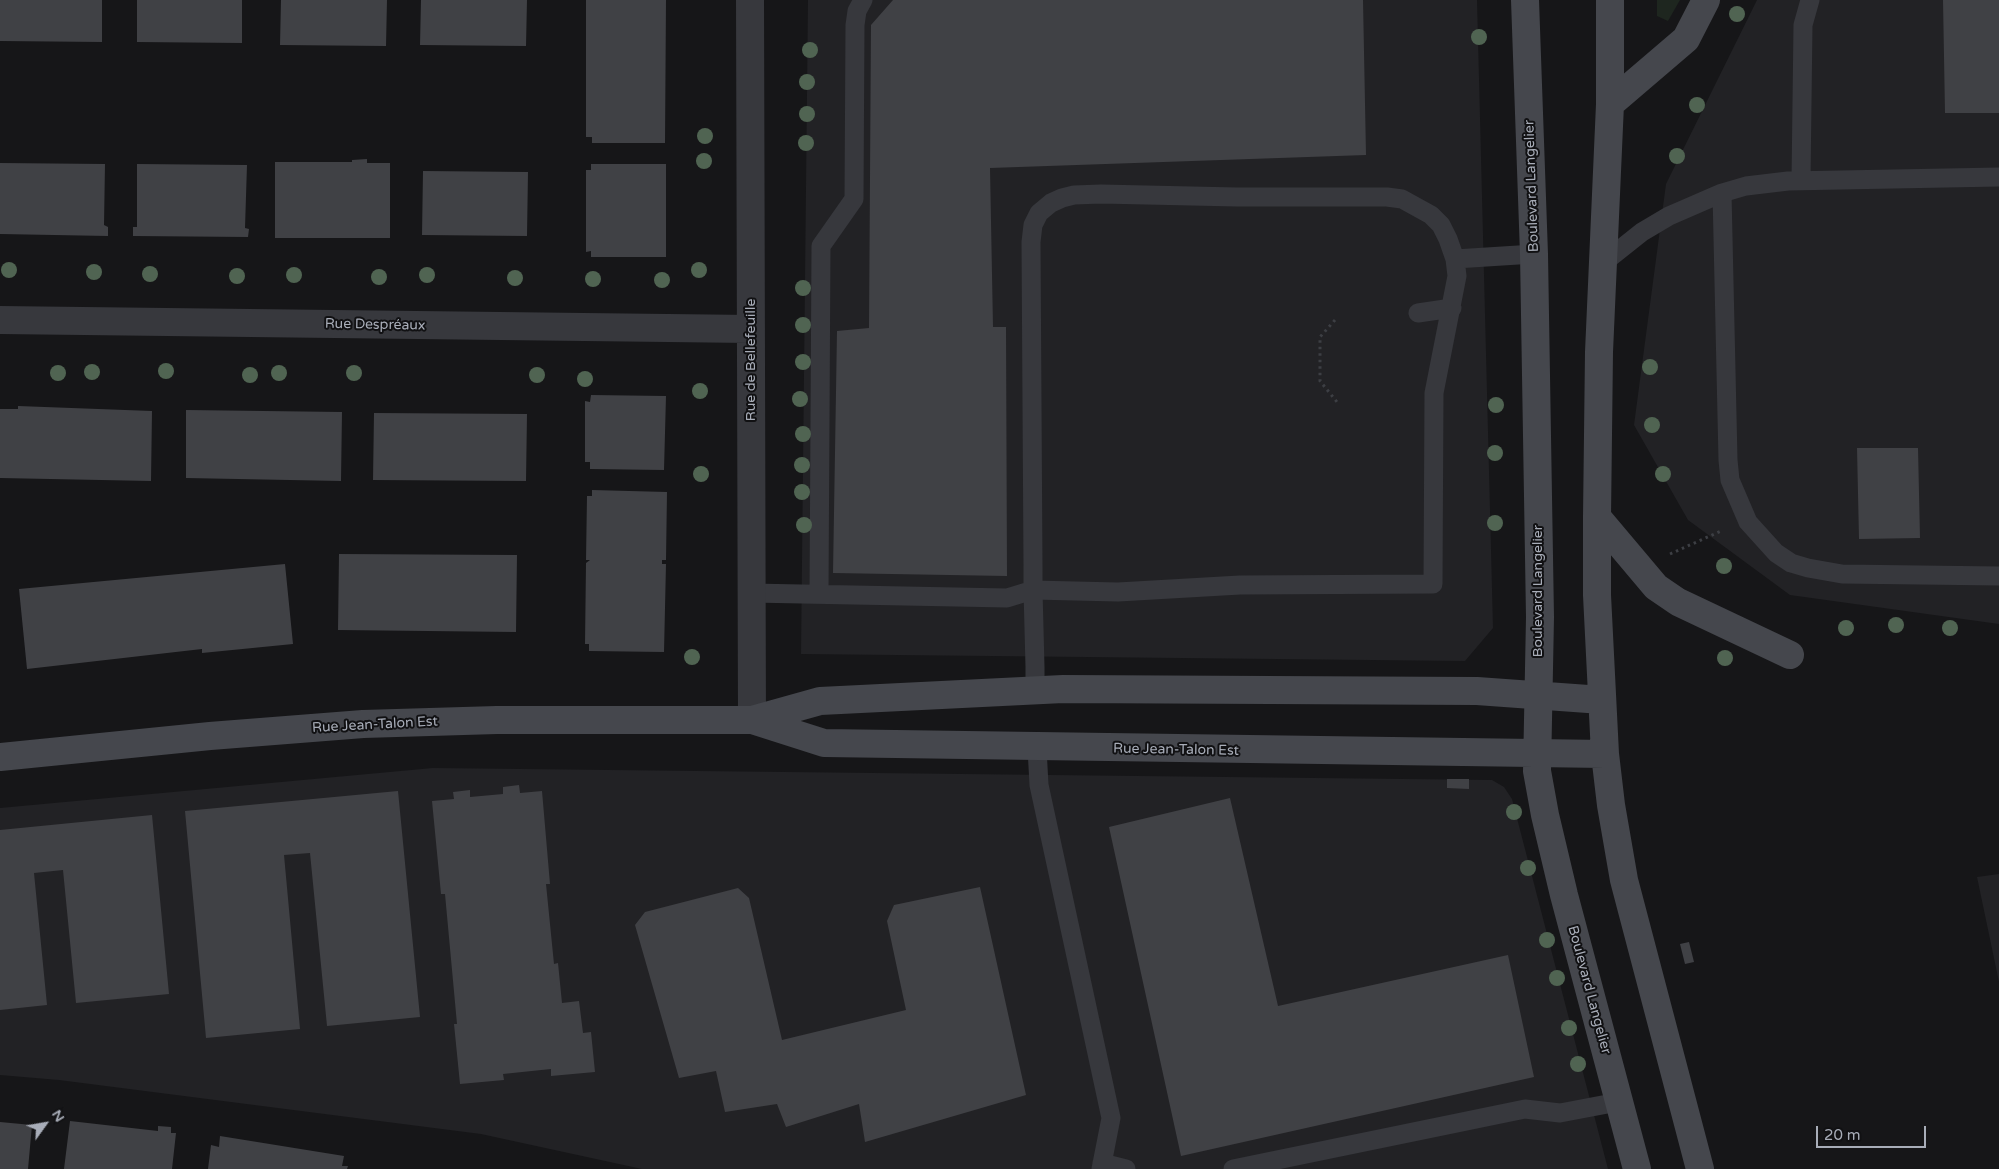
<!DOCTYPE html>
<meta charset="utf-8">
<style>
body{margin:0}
#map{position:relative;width:1999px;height:1169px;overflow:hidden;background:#161618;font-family:"Varela Round",sans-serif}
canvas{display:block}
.north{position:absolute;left:20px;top:1099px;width:50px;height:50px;-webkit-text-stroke:4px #111113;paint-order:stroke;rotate:58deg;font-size:14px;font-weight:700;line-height:20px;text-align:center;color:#a8adb8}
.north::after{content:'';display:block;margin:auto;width:18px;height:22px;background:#a8adb8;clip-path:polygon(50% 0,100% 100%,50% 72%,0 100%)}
.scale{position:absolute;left:1816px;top:1126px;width:110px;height:22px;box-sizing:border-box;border:2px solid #a8adb8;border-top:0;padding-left:6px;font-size:15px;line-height:18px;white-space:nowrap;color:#a8adb8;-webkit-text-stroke:4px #111113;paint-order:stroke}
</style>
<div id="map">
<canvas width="1999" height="1169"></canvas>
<div class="north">N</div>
<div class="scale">20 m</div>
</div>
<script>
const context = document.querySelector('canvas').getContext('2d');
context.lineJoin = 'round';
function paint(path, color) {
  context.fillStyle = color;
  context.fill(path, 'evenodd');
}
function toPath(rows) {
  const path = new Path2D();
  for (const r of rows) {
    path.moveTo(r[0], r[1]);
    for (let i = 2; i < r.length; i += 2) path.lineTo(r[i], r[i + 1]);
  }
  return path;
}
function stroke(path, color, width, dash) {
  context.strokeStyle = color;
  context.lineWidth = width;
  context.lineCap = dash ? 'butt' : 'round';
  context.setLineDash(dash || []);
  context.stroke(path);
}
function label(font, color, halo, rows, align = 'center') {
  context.font = font + ' "Varela Round",sans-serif';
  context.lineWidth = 4;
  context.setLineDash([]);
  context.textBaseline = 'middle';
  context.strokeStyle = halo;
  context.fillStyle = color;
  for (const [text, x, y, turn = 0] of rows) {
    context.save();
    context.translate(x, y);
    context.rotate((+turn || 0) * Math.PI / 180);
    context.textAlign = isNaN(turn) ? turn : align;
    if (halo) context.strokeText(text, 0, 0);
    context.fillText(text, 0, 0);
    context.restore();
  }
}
const built = toPath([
 [808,0,1477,0,1493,628,1465,661,801,654],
 [1757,0,1999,0,1999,624,1790,595,1688,520,1634,425,1666,184],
 [433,768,1492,780,1504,787,1512,799,1608,1169,642,1169,481,1134,59,1080,0,1075,0,808],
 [1999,874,1999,982,1977,877]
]);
const green = toPath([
 [1657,0,1680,0,1668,21,1657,16]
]);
const building = toPath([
 [0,0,102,0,102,42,0,41],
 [137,0,242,0,242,43,137,42],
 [281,0,387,0,386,46,280,45],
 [421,0,527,0,526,46,420,45],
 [586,0,666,0,665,143,592,143,592,137,586,137],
 [893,0,1363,0,1366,155,990,168,993,327,1006,327,1007,576,833,573,837,331,869,328,871,25],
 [1943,0,1999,0,1999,113,1945,113],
 [367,159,367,163,390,163,390,238,275,238,275,162,352,162,352,160],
 [0,163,105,164,104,225,108,227,108,236,0,234],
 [137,164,247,165,245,228,249,229,248,237,133,236,133,227,137,227],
 [591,164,666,164,666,257,591,257,591,251,586,252,586,170,591,170],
 [423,171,528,172,527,236,422,235],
 [591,395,666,396,664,470,590,469,590,462,585,462,585,401,590,402],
 [18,406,152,411,151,481,0,478,0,409,18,409],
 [186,410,342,412,341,481,186,478],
 [374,413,527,414,526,481,373,480],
 [1857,448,1918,448,1920,538,1859,539],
 [592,490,667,492,666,560,662,560,662,564,666,564,664,652,589,651,589,644,585,644,586,563,590,560,586,560,587,496,592,496],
 [339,554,517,555,516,632,338,630],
 [285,564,293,644,202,653,202,649,27,669,19,589],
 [1447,779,1469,779,1469,789,1447,788],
 [519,785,520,793,542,791,550,884,546,884,554,964,558,963,562,1003,579,1001,583,1033,591,1032,595,1072,551,1076,551,1069,503,1074,504,1080,460,1084,454,1024,457,1024,445,894,441,894,432,801,454,799,453,792,470,790,470,797,503,794,503,787],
 [398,791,420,1017,327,1026,310,853,284,855,300,1029,206,1038,185,811],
 [1230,798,1278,1006,1508,955,1534,1077,1181,1156,1109,827],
 [152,815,169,994,76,1003,63,870,34,873,47,1005,0,1010,0,830],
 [980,887,1026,1095,865,1142,859,1104,786,1127,777,1104,725,1112,716,1071,679,1078,635,925,645,912,738,888,749,898,782,1040,906,1010,887,921,894,905],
 [1689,942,1694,962,1685,964,1680,944],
 [70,1121,158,1131,158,1126,171,1127,171,1133,176,1133,172,1169,64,1169],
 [0,1122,32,1125,28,1169,0,1169],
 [220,1136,344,1156,342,1166,348,1166,347,1169,208,1169,211,1145,219,1147]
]);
const path = toPath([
 [1335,320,1320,337,1320,381,1337,402],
 [1670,554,1721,531]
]);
const lane = toPath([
 [1801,180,1803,25,1810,0],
 [1722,193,1728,460,1730,480,1748,522,1776,553,1791,563,1808,568,1842,574,1999,576],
 [1455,259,1534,254],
 [1603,263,1642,232,1669,216,1722,193,1746,186,1788,181,1999,177],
 [1418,313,1452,308],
 [751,593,1007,598,1033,590,1118,592,1240,585,1433,584,1434,393,1457,276,1455,259,1448,239,1441,225,1431,215,1402,199,1387,197,1237,197,1101,194,1074,195,1062,198,1051,203,1039,213,1033,225,1031,242,1033,566,1033,590,1035,667,1035,691],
 [819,594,821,246,854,199,855,25,857,11,863,0],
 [1037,748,1039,785,1111,1118,1101,1169],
 [1102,1163,1126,1169],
 [1233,1169,1525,1109,1560,1113,1618,1102]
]);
const street = toPath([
 [750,0,752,720],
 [0,320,751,329]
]);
const secondary = toPath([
 [1525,0,1534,254,1540,617,1537,771,1545,815,1564,895,1637,1169],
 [1610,0,1610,104,1599,352,1597,517,1597,595,1605,754,1611,805,1624,880,1700,1169],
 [1610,104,1686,39,1706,0],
 [1597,517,1656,587,1678,602,1790,655],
 [752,720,824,743,1605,754],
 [0,757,210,736,363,724,497,720,752,720,820,701,1063,689,1477,691,1602,700]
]);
const trees = [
 [1737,14],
 [1479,37],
 [810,50],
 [807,82],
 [1697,105],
 [807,114],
 [705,136],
 [806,143],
 [1677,156],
 [704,161],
 [9,270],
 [699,270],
 [94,272],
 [150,274],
 [294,275],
 [427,275],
 [237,276],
 [379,277],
 [515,278],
 [593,279],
 [662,280],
 [803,288],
 [803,325],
 [803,362],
 [1650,367],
 [166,371],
 [92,372],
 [58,373],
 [279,373],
 [354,373],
 [250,375],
 [537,375],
 [585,379],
 [700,391],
 [800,399],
 [1496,405],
 [1652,425],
 [803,434],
 [1495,453],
 [802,465],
 [701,474],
 [1663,474],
 [802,492],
 [1495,523],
 [804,525],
 [1724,566],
 [1896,625],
 [1846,628],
 [1950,628],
 [692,657],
 [1725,658],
 [1514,812],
 [1528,868],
 [1547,940],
 [1557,978],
 [1569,1028],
 [1578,1064]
];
const streetNames = [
 ["Boulevard Langelier",1532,186,-92],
 ["Rue Despréaux",375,325,1],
 ["Rue de Bellefeuille",751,360,-90],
 ["Boulevard Langelier",1538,591,-90],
 ["Rue Jean-Talon Est",375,725,-3],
 ["Rue Jean-Talon Est",1176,750,1],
 ["Boulevard Langelier",1589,990,75]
];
paint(built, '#222225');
paint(green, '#1e261f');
paint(building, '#404145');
stroke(path, '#3d3f44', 3, [2.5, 4]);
stroke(lane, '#37383d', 19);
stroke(street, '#37383d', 28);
stroke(secondary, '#45474d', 28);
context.fillStyle = '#506452';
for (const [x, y] of trees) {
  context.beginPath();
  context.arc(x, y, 8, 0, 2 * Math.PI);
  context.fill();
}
label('14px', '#a8adb8', '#111113', streetNames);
</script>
